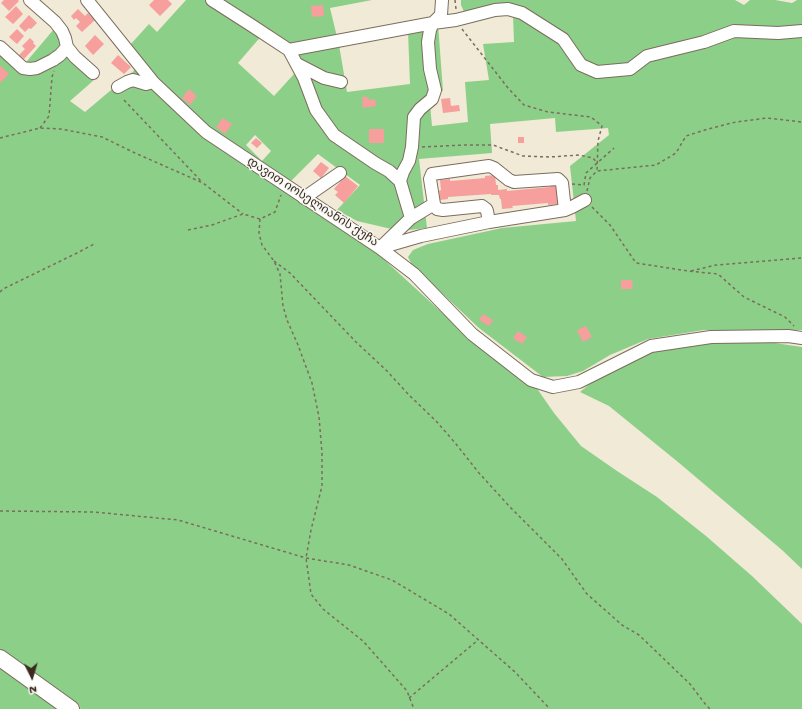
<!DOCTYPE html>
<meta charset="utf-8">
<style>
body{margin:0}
#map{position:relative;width:802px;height:709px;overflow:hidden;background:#f1ead6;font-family:"Gochi Hand",sans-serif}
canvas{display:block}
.north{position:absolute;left:12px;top:657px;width:40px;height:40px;-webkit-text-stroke:3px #f6f6f2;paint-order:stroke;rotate:175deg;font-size:11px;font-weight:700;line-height:16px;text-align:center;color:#3b2a1e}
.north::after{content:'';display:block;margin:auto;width:14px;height:18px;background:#3b2a1e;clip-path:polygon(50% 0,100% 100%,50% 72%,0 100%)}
</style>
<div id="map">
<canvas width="802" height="709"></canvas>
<div class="north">N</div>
</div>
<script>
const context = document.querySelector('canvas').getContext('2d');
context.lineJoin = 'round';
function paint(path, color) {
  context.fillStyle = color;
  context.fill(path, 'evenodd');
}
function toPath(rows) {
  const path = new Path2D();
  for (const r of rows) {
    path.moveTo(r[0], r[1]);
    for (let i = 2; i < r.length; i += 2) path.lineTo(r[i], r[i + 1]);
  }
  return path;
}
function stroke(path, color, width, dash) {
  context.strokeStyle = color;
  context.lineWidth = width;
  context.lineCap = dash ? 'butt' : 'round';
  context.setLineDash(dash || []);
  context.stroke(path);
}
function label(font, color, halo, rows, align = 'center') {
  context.font = font + ' "Gochi Hand","Noto Sans Georgian",sans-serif';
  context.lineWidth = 3;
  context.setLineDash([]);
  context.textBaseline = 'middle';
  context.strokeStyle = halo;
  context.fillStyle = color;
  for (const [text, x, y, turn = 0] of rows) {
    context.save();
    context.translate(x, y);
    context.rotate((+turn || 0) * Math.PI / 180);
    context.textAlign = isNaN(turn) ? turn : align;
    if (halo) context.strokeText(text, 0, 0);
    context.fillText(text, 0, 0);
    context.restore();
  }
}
const green = toPath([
 [186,0,372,0,330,8,339,45,347,92,410,84,408,31,438,24,443,91,429,93,432,126,468,122,465,82,489,80,483,44,514,42,513,14,466,16,461,5,461,0,735,0,744,5,750,0,775,0,792,3,797,0,802,0,802,330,704,330,648,339,610,355,583,371,567,376,543,377,479,328,412,265,408,257,413,250,428,244,502,228,576,221,570,166,609,135,608,128,556,132,555,118,490,124,492,153,419,159,427,228,400,231,357,221,337,210,360,185,318,154,289,183,213,132,150,71,130,45,149,24,157,32],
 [263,34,285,53,294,74,274,96,238,63],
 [255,135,271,151,262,161,246,145],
 [54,29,61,37,63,50,94,80,70,101,85,112,136,69,152,89,367,244,438,309,489,353,538,390,554,413,581,446,617,471,657,497,706,536,752,576,802,624,802,709,81,709,0,653,0,47,22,67],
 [761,341,802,347,802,569,782,550,678,462,609,406,580,392,597,378,656,349,702,344],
 [0,668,51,704,58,709,0,709]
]);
const building = toPath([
 [4,0,18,0,19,1,9,11,1,3],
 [154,0,168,0,172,4,160,16,149,5],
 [323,5,324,16,312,17,311,6],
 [16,6,23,14,13,24,5,17],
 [78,9,85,16,88,13,95,20,82,32,76,26,80,22,76,18,74,20,71,16],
 [29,15,37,23,31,29,29,28,25,32,19,26],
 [17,29,24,36,17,44,9,37],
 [95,35,104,44,93,55,85,46],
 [30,38,34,42,33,43,36,46,24,59,19,55,25,49,22,46],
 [118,55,131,67,124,74,111,63],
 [1,66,9,74,0,83,0,67],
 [189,89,197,96,190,105,182,98],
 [362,97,368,97,369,100,375,99,376,106,363,108],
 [450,98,451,106,459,105,460,111,443,113,441,99],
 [223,118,232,124,225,134,216,127],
 [369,129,384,129,384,143,369,143],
 [518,137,524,137,524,143,518,143],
 [256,138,262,143,257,148,251,143],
 [321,162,329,168,321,178,313,171],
 [495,175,496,185,498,185,498,190,507,189,507,191,550,187,550,185,558,184,559,194,557,194,558,204,548,205,548,203,512,206,513,208,502,209,501,199,500,199,499,195,491,195,491,194,448,197,448,199,440,200,439,191,441,190,440,180,450,179,450,181,485,178,485,176],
 [345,176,358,186,344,203,335,195,338,192,334,189],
 [621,280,632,280,633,289,621,289],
 [483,314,493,320,489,326,479,320],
 [586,326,592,337,583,342,577,330],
 [518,331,527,337,522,344,513,338]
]);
const path = toPath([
 [455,0,456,9],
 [462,29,508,88,524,105,548,112,591,117,602,126,598,141,597,171],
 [124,100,202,182],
 [40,128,49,116,52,77,54,71],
 [0,138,40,128,61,129,102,137,135,153,203,183,243,214],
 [422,147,464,145,493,145,523,156,550,157,579,155,593,158,597,163],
 [572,184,584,185,586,173,614,148],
 [587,191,590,178,597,171,656,165,676,153,686,136,708,129,736,122,767,118,802,122],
 [592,207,610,225,636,263,688,271,718,274,744,297,785,317,794,326],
 [260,219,259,233,262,245,274,261,280,274,283,306,287,320,298,345,312,383,319,417,322,453,322,486,311,530,306,558,311,594,323,609,363,641,386,667,407,691,414,709],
 [188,230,212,225,243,214,260,219,275,212,281,195],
 [274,261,290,273,356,342,386,370,409,395,436,421,456,444,479,473,510,507,562,559,574,576,587,594,622,625,639,635,690,684,706,705,710,709],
 [691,271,716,265,802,258],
 [0,292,3,289,77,253,96,243],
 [0,511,94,512,178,520,306,558,349,565,392,580,449,614,515,672,550,709],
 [409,698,478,640]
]);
const minor = toPath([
 [30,0,55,22,62,31,65,38,67,47,75,57,93,73],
 [87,0,153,82,206,132,380,248,414,274,472,334,531,380,553,387,579,382,651,346,711,337,788,336,802,338],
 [212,0,251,25,289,50,304,78,316,110,334,135,375,163,389,171,400,181],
 [0,47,23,68,30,69,37,68,53,60,60,55,67,47],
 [289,50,433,23,456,20,495,10,508,9,522,13,563,39,581,65,597,72,630,69,647,56,704,42,734,31,778,33,802,31],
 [297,64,324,78,341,82],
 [118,87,127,82,133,80,146,84,153,82],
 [304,198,340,173],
 [411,218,434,204],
 [489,222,487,211,486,209,482,206,443,210,437,209,434,204,430,179,432,174,489,166,494,168,509,180,514,182,558,179,562,183,565,210],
 [383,247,421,236,489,222,565,210,572,207,585,200],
 [380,248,411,218,400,181,403,172,409,161,412,147,414,117,420,109,432,99,435,90,430,69,428,42,430,30,433,23,441,15,442,0]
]);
const major = toPath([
 [0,658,71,709]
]);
const streetNames = [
 ["დავით იოსელიანის ქუჩა",312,203,33]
];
paint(green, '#8ccf88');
paint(building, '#f69f9d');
stroke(minor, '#7b6d5e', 14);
stroke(major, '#7b6d5e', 18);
stroke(path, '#7b6d5e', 1.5, [3, 3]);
stroke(minor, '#fff', 12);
stroke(major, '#fff', 16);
label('12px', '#3b2a1e', '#f6f6f2', streetNames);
</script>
